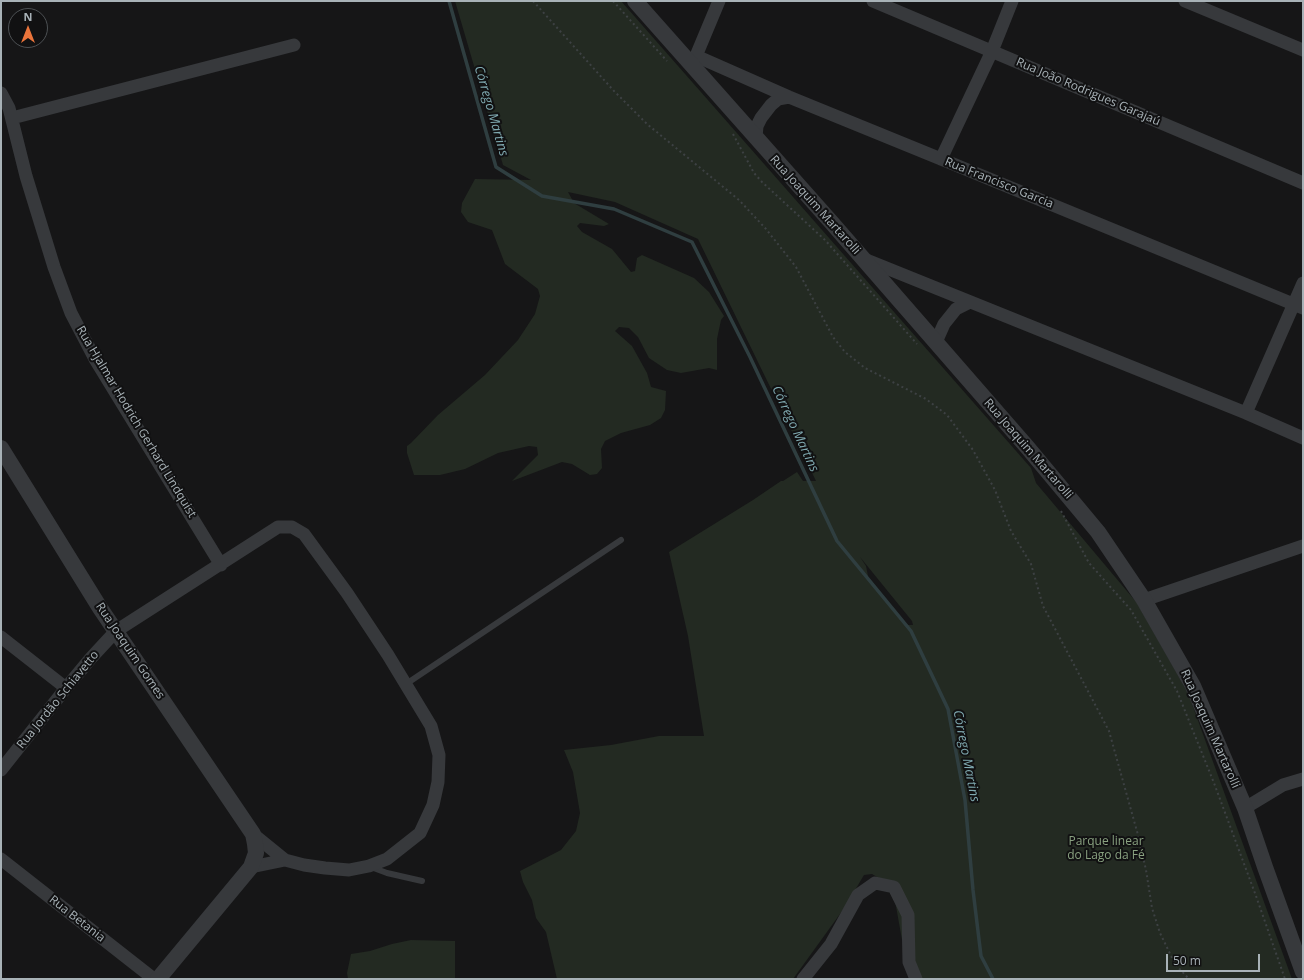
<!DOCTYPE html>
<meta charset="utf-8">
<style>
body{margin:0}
#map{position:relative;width:1304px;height:980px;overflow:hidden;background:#161617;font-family:"Open Sans",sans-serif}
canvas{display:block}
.frame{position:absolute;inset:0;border:2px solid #a8b2b7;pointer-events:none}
.north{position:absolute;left:8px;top:8px;width:40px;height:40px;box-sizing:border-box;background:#111112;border:1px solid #4d5154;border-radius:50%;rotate:0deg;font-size:11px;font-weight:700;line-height:16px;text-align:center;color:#a8b2b7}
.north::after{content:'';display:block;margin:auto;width:14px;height:18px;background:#ea743b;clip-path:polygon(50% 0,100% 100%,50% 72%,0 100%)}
.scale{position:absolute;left:1166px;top:954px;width:94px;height:18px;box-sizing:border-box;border:2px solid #a8b2b7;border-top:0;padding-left:5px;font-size:12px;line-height:14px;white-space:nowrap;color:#a8b2b7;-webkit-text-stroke:3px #111112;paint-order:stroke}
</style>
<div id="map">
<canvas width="1304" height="980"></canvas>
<div class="frame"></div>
<div class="north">N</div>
<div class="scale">50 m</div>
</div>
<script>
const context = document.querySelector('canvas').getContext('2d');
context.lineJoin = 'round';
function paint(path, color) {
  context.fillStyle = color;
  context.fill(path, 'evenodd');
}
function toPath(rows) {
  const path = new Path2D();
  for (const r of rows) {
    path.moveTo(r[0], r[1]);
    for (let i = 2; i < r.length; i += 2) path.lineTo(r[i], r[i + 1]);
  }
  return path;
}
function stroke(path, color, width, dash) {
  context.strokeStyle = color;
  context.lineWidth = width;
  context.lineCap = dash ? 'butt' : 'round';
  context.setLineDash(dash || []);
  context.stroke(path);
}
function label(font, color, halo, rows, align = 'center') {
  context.font = font + ' "Open Sans",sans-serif';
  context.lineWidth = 4;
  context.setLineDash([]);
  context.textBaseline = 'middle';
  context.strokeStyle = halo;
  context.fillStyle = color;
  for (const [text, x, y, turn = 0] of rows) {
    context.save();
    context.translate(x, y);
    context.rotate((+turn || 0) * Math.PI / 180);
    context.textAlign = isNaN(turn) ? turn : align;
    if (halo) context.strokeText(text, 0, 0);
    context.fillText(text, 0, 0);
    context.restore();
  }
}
const green = toPath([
 [455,1,621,1,1031,468,1036,483,1137,603,1188,693,1292,979,994,979,992,976,993,979,909,979,894,895,884,881,872,874,864,875,845,907,793,979,557,979,546,932,536,918,532,900,523,882,520,871,561,850,576,831,580,813,573,772,564,750,611,745,659,736,704,736,688,636,669,552,753,500,781,481,783,481,797,472,803,481,816,481,698,239,615,202,568,192,574,203,609,224,604,226,580,223,577,226,582,232,612,249,631,272,635,271,637,258,642,255,694,278,709,292,724,316,721,320,717,339,717,370,709,368,681,373,667,370,649,358,638,337,629,328,619,327,615,331,632,346,647,373,651,387,666,391,665,410,661,418,650,425,621,433,605,441,601,449,602,468,597,474,590,475,572,464,562,462,512,481,538,455,537,447,529,446,498,453,465,469,440,475,414,475,407,453,407,446,411,443,438,415,485,375,518,340,535,314,540,296,538,289,505,264,492,230,468,222,461,212,462,203,475,179,531,180,503,165],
 [860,557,912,621,913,625,905,625,869,581,866,566],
 [411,940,455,941,455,979,348,979,347,973,351,954,370,951,392,944]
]);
const stream = toPath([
 [449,1,496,167,542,196,614,209,692,242,750,357,837,541,911,631,948,709,965,800,973,890,981,956,993,979]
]);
const path = toPath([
 [533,1,614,91,647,124,739,200,766,229,796,267,833,337,845,352,865,368,926,399,947,415,973,450,995,490,1011,531,1031,564,1043,606,1109,731,1138,835,1146,870,1152,908,1160,933,1175,964,1189,979],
 [613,1,667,61],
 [733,134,754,173,762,182,825,240,917,344],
 [1061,511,1089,563,1131,610,1177,691,1214,783,1256,896,1285,979]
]);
const service = toPath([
 [406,684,621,540],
 [371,867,387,873,422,881]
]);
const minor = toPath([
 [873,1,1303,183],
 [1185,1,1303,50],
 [696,56,789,97,941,159,1303,308],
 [692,62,696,56,719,1],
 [1,93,9,108,26,176,54,267,71,313,95,359,221,565],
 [12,118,294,45],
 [756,138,757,126,761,118,771,105,778,99,789,97],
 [941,159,992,51,1012,1],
 [864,259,1246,413,1303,438],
 [936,342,944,324,956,309,970,302],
 [1246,413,1303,283],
 [1144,600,1303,546],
 [1,637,66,688],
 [1,770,66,688,91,658,116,631,278,527,292,527,304,534,347,593,388,655,431,726,439,755,438,782,433,805,420,833,387,859,369,866,349,870,325,868,304,865,285,860,253,834],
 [1245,808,1283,785,1303,779],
 [1,859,154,979],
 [251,867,285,860],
 [803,979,831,944,858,895,875,883,894,887,908,915,909,962,916,979]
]);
const tertiary = toPath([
 [635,1,832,223,1028,448,1098,532,1144,600,1193,686,1245,808,1265,867,1303,972],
 [1,448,100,608,253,834,255,844,256,853,251,867,158,979]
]);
const streetNames = [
 ["Rua João Rodrigues Garajaú",1088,92,23],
 ["Rua Francisco Garcia",999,183,22],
 ["Rua Joaquim Martarolli",815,205,48],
 ["Rua Hjalmar Hodrich Gerhard Lindquist",136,422,59],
 ["Rua Joaquim Martarolli",1028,449,49],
 ["Rua Joaquim Gomes",130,651,56],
 ["Rua Jordão Schiavetto",58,700,-51],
 ["Rua Joaquim Martarolli",1210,729,66],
 ["Rua Betania",77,919,38]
];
const parkNames = [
 ["Parque linear",1106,842],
 ["do Lago da Fé",1106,856]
];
const waterNames = [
 ["Córrego Martins",491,111,74],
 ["Córrego Martins",795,429,65],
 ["Córrego Martins",966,756,79]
];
paint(green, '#232a22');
stroke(stream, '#2f3e40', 3.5);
stroke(path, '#3d4143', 2, [2, 3]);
stroke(service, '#37393c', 6);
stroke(minor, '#37393c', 13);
stroke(tertiary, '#37393c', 16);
label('12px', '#a8b2b7', '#111112', streetNames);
label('12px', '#89a180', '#111112', parkNames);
label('italic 13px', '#80aab1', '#111112', waterNames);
</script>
